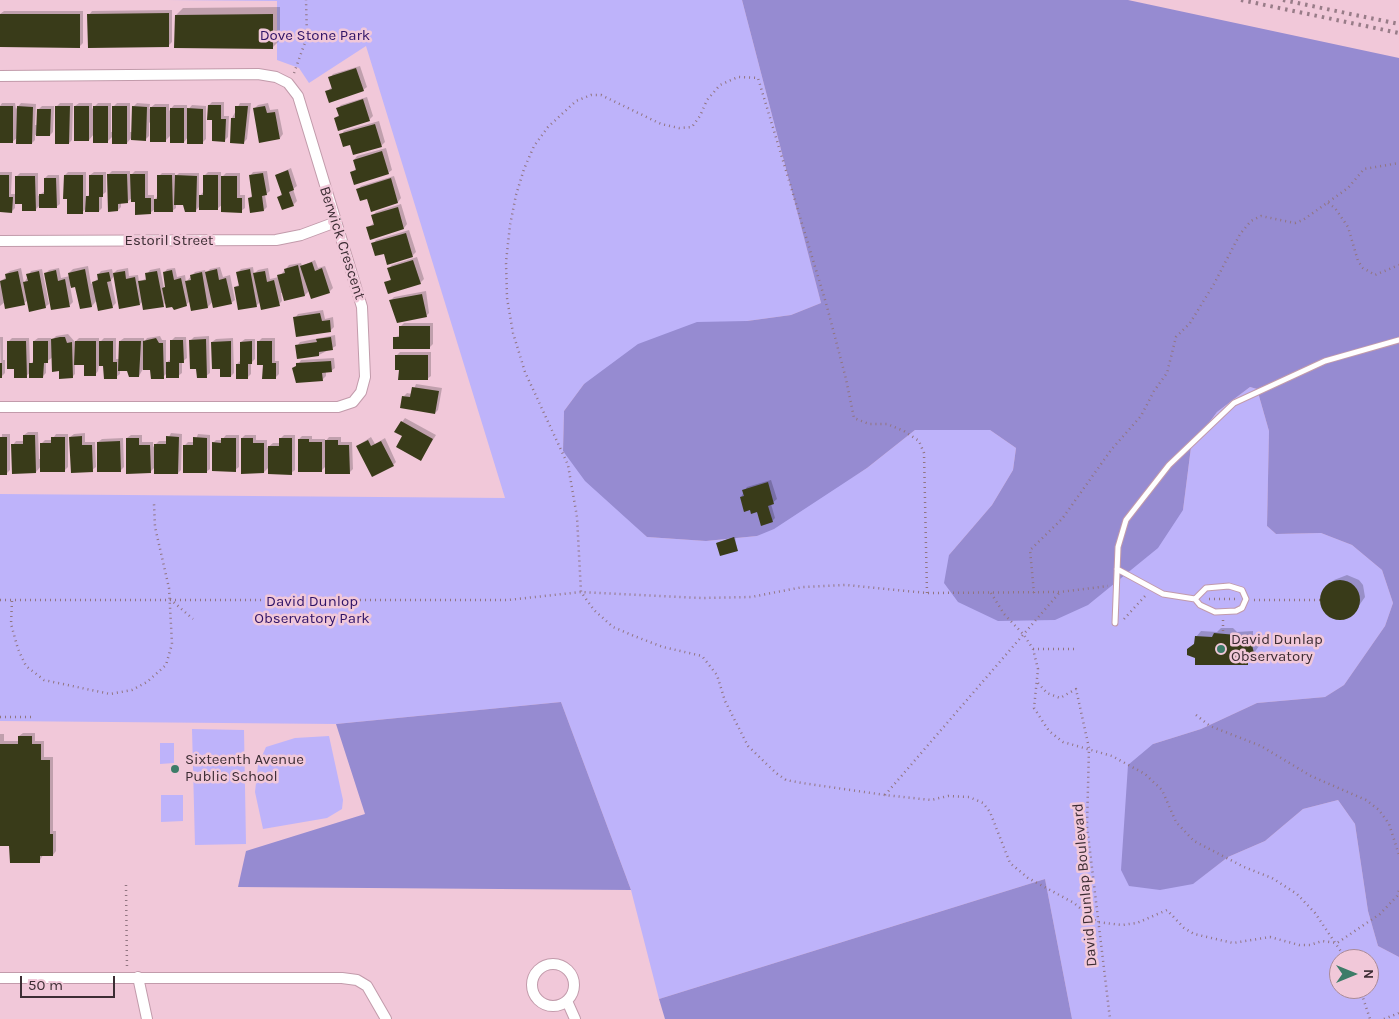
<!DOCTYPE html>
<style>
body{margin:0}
#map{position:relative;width:1399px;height:1019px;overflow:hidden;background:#f1c8d9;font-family:Karla,sans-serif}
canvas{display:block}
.north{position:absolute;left:1329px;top:949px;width:50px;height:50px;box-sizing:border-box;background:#f1c8d9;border:1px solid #a98a97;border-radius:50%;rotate:90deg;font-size:14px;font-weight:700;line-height:20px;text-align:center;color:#3d2d34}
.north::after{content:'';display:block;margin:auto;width:18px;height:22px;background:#3d7c68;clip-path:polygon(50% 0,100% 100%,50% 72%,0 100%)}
.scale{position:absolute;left:20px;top:976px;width:95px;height:22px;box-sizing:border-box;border:2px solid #3d2d34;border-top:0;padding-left:6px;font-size:15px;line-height:18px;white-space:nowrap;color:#3d2d34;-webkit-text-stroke:4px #f1c8d9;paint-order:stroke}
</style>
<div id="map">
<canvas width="1399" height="1019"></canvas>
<div class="north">N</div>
<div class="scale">50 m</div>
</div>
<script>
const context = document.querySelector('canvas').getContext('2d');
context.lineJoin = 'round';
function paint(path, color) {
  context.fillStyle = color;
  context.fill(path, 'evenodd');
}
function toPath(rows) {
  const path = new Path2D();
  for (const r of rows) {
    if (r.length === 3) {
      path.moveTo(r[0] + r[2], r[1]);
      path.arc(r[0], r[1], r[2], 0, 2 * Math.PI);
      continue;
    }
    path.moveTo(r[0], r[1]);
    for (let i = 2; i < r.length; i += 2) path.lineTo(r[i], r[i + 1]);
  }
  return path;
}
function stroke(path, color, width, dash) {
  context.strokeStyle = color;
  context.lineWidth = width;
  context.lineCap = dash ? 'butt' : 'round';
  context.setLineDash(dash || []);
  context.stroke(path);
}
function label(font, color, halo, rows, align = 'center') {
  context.font = font + ' Karla,sans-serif';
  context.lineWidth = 5;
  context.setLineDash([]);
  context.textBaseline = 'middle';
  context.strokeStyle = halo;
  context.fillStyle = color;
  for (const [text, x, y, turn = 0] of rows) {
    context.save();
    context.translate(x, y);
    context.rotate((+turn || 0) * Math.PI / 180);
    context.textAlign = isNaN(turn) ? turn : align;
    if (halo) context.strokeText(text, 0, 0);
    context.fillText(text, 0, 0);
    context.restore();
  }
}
const green = toPath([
 [168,0,742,0,821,303,791,315,747,321,584,384,564,411,563,451,647,537,706,541,757,536,867,468,915,430,990,430,1016,448,1013,470,992,505,949,555,1183,510,1191,447,1217,412,1250,387,1257,389,1269,431,1267,526,1276,534,1321,533,1352,545,1382,570,1393,603,1385,626,1344,685,1325,697,1257,703,1201,729,1153,744,1192,884,1228,857,1265,841,1303,809,1338,800,1355,824,1368,911,1378,946,1399,957,1399,1019,1072,1019,1045,879,659,999,631,890,561,702,336,724,0,721,0,494,505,498,366,46,309,83,299,68,277,60,277,1],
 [1339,959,1369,959,1369,989,1339,989],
 [192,729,244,730,246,844,195,845],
 [329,736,343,800,342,809,327,818,263,829,255,792,258,765,266,747,295,738],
 [160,743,174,743,174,763,160,764],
 [161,795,183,795,183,821,161,822]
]);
const forest = toPath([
 [742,0,1128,0,1399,58,1399,957,1378,946,1368,911,1355,824,1338,800,1303,809,1265,841,1228,857,1193,884,1160,890,1129,886,1121,870,1128,765,1153,744,1201,729,1257,703,1325,697,1344,685,1385,626,1393,603,1382,570,1352,545,1321,533,1276,534,1267,526,1269,431,1257,389,1250,387,1217,412,1191,447,1183,510,1158,548,1088,605,1055,620,998,621,958,602,944,583,949,555,992,505,1013,470,1016,448,990,430,915,430,867,468,774,529,757,536,706,541,647,537,585,481,563,451,564,411,584,384,638,344,697,322,747,321,791,315,821,303],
 [561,702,631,890,238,887,246,851,365,814,336,724],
 [1045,879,1072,1019,665,1019,659,999]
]);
const shadow = toPath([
 [280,7,280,40,272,48,176,15,183,8],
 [172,10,172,42,168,46,89,15,92,11],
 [4,11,83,11,83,43,80,46,0,46,0,14],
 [360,66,367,87,363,90,327,91,332,87,330,78,333,74],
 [367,97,373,116,369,120,335,118,339,115,338,108,341,105],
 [212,102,224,102,224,116,229,116,228,137,225,140,209,105],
 [2,103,15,103,16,109,21,103,36,104,35,125,38,125,38,110,42,106,54,106,53,132,50,135,35,135,35,140,32,143,18,137,12,142,0,142,0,106],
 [60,103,73,103,72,140,69,143,57,106],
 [79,103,92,103,92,109,98,103,111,103,111,132,113,132,113,107,117,103,130,103,130,132,133,132,133,107,137,103,150,104,149,109,155,104,169,104,169,111,174,105,187,105,187,111,192,105,206,106,206,139,202,143,188,137,184,142,171,135,165,141,149,122,149,136,145,140,132,137,127,143,113,136,107,142,94,134,89,140,75,106],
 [240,103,251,103,247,139,244,142,232,118],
 [268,103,270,110,278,109,283,134,280,138,254,109,258,105],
 [379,121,385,142,381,146,341,135,344,131],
 [386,148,392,170,388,173,352,172,357,168,354,160,357,156],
 [291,168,297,186,293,189,297,201,293,205,279,197,282,193,276,175],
 [112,171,130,171,130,176,135,171,148,171,148,195,154,195,154,200,159,195,159,176,162,173,175,173,175,177,179,173,199,173,199,197,204,191,204,176,208,172,221,172,221,178,226,173,240,173,240,195,245,195,245,208,241,211,223,204,217,209,200,206,195,211,184,204,176,203,176,208,172,211,155,209,150,213,132,198,127,202,121,202,121,207,118,210,108,175],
 [267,171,270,191,265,195,267,207,264,210,249,198,253,195,250,176,253,172],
 [0,172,12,172,11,194,16,194,16,177,20,173,38,173,38,196,45,191,45,178,48,175,59,175,60,204,56,207,40,205,35,210,24,202,15,202,15,208,12,211,0,199],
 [68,172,86,172,86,198,90,194,90,175,94,172,106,172,106,192,102,195,102,208,99,211,87,208,82,212,65,175],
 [394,176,401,198,398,202,372,210,368,198,358,189,361,186],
 [401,204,407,224,404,228,370,238,367,228,374,223,372,216,376,212],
 [409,230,416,252,412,256,385,252,373,244,376,240],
 [417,257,424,279,420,283,386,283,392,278,388,269,392,265],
 [315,260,318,268,325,266,333,288,329,292,310,290,305,295,283,293,281,293,282,301,279,304,261,301,256,306,235,287,240,284,238,272,241,269,253,267,254,274,258,270,268,268,270,279,279,277,289,265,301,263,302,266],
 [88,266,91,284,99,278,98,275,101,271,112,269,113,274,117,270,128,268,129,276,138,275,139,282,147,278,147,274,150,270,160,268,164,288,166,285,164,273,167,269,175,268,177,277,185,275,186,282,195,272,205,270,206,273,210,269,220,267,223,277,230,275,235,300,231,303,213,301,208,307,190,301,186,305,166,302,163,305,143,301,140,304,114,276,111,280,116,303,112,307,97,300,92,306,81,308,76,285,70,286,73,302,70,305,46,273,49,270,59,268,61,278,70,276,69,273,73,269],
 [21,268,24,283,31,271,42,269,49,304,45,307,28,300,24,303,5,302,0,306,0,281,7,277,6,274,10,271],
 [426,291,429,313,426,316,391,300,394,297],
 [323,310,325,319,333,317,334,327,331,330,297,336,295,318,298,314],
 [404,323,433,323,433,344,429,348,394,338,400,335,400,327],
 [68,334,75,342,79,338,99,338,99,343,104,338,116,338,116,359,120,359,120,341,124,338,144,338,144,342,147,338,160,336,162,340,166,340,166,363,172,358,171,341,175,337,186,337,187,358,182,362,182,373,178,376,167,373,163,377,152,368,143,369,139,376,128,370,120,369,120,374,116,377,105,364,99,364,98,371,95,375,85,364,75,364,75,374,72,377,60,370,53,357,46,362,46,373,43,376,31,372,26,376,15,367,8,342,12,338,29,338,30,365,34,360,34,341,38,338,51,338,51,341,56,336],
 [335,335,336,346,319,355,297,346,300,342],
 [209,336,210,373,206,376,191,340,194,337],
 [0,337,3,337,3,360,5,360,5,373,1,377],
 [233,338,234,373,231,376,221,368,212,342,216,339],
 [262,338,275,338,275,361,279,361,279,374,275,378,264,363,259,341],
 [245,339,255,339,255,359,251,363,251,374,247,378,237,364,240,361,241,342],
 [400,352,431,352,431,376,427,379,400,368,396,356],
 [334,358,335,368,331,371,326,372,326,376,322,380,298,365,301,360],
 [416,384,442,388,438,410,435,413,404,396,407,393,412,394],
 [405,418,436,435,421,459,404,436,402,422],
 [28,432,38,432,39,459,41,459,41,444,45,440,52,440,56,434,68,434,68,467,64,471,41,466,36,472,13,445,16,441,24,441,24,435],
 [85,433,85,442,95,442,96,467,92,470,70,437,74,434],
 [171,433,182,434,181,470,178,473,155,467,150,472,127,438,131,435,142,435,142,442,153,442,153,447,159,441,167,441],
 [2,434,10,434,10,470,7,473,0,473],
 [198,434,210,435,210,469,206,472,185,445,188,442,195,442],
 [226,435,239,435,239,467,235,470,213,443,216,440,222,440],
 [245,435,256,435,256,440,267,440,267,448,273,443,280,443,280,439,284,435,295,435,295,470,291,473,269,467,264,472,242,438],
 [302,436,312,436,312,439,325,439,325,442,329,437,341,437,341,442,352,442,353,469,349,473,326,466,321,471,299,439],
 [371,437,375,444,385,438,396,462,393,465,357,446],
 [123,438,124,467,120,471,98,442,102,439],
 [771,480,777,499,771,504,775,518,772,521,751,509,741,497,747,487],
 [735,537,737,549,717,543,719,542],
 [1347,575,1359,580,1363,585,1365,597,1353,614,1340,619,1328,614,1321,600,1324,591,1334,580],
 [1221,628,1233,628,1237,632,1253,631,1253,638,1257,640,1259,646,1247,663,1197,657,1188,649,1196,642,1196,637,1201,631,1217,632],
 [23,733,35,733,35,741,44,741,44,757,53,757,53,831,56,831,56,851,53,855,43,855,39,862,11,844,0,844,0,734,4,734,4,741,19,741,19,736]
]);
const building = toPath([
 [169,13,169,47,88,48,87,14],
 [0,14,80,14,80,48,0,47],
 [273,14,273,49,174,48,175,15],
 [356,68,364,91,329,103,325,91,332,89,328,77],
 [363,99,370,121,338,131,334,118,339,116,336,108],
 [208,105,221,105,221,119,226,119,225,142,212,141,212,120,207,120],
 [0,106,13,106,13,143,0,143],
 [17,106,33,107,32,144,16,144],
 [55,106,70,106,69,144,55,144],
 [74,106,89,106,89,141,74,141],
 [93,106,108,106,108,143,93,143],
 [112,106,127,106,127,144,112,144],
 [132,106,147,107,146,141,131,140],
 [235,106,248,106,244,144,230,143,231,118,235,118],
 [265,106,267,113,275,112,280,139,259,143,253,108],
 [150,107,166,107,166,142,150,142],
 [170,108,184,108,184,143,170,143],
 [187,108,203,109,203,144,187,144],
 [37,109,51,109,50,136,36,136],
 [375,124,382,147,353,155,350,145,343,147,339,134],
 [382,151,389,174,354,185,350,172,356,170,353,160],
 [288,170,294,190,289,192,294,206,282,210,277,197,282,195,275,175],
 [263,173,267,195,262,196,264,211,250,213,248,198,252,197,249,175],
 [107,174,127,174,128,203,118,204,118,211,108,212],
 [130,174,145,174,145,198,151,198,151,214,135,215,135,202,131,202],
 [0,175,9,175,9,197,13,197,12,213,0,212],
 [64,175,83,175,83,214,67,214,67,199,63,199],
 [89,175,103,175,103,197,99,197,99,212,85,212,86,196,89,196],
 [157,175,172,175,173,212,154,212,154,199,157,199],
 [175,175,197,176,196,212,185,212,183,205,174,205],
 [203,175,218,175,218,210,199,210,199,195,203,195],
 [15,176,35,176,36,211,22,211,22,204,15,204],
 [221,176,237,176,237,198,242,198,242,213,221,212],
 [44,178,56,178,57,208,39,208,39,194,44,194],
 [391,178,398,203,371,212,367,199,360,201,356,189],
 [398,207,404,229,370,240,366,227,374,225,371,215],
 [406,233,413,257,387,265,384,254,375,256,371,243],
 [413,260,421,284,388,294,384,282,391,280,387,268],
 [312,262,315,271,322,268,330,293,311,299,300,266],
 [298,265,305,296,284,301,277,275,285,273,284,269],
 [85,269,92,307,80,309,75,287,71,288,68,273],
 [217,269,219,280,226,278,232,304,213,308,205,272],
 [250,269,257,307,238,310,234,287,239,286,236,272],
 [56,270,58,281,65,279,70,307,51,310,44,273],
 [172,270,174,280,181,278,187,306,174,310,172,307,166,308,162,288,165,287,163,272],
 [18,271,25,305,5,309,0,281,6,279,5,274],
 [39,271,46,308,29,312,23,282,28,281,26,274],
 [125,271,126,279,135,277,140,305,119,309,113,273],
 [157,271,164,307,143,310,138,281,146,280,145,273],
 [265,271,267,282,274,280,280,306,261,310,253,273],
 [109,272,111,281,107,282,113,308,98,311,92,282,98,280,97,274],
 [202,272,208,308,191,311,185,281,191,280,190,275],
 [422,294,427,317,397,323,389,300],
 [320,313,322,321,330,320,331,332,296,337,293,317],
 [399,326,430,326,430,349,393,349,393,337,399,337],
 [60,337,65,337,67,343,72,342,73,378,59,379,59,371,52,372,51,339],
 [331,337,333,350,319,352,319,356,297,359,295,345,317,342,316,339],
 [156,338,159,343,163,343,164,379,151,379,150,370,143,370,143,341],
 [206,339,207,378,197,378,196,369,190,369,189,340],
 [170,340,183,340,184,363,179,363,179,378,166,378,166,362,170,362],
 [7,341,26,341,27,378,14,378,14,369,7,369],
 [33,341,48,341,48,363,44,363,43,378,29,378,29,363,33,363],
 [75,341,96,341,96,376,84,376,84,365,74,365],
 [99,341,113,341,113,362,117,362,117,379,104,379,103,366,99,366],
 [119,341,141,341,139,377,129,377,127,371,118,371],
 [231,341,231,377,220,377,220,369,212,369,211,342],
 [252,341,252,364,248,364,248,379,236,379,236,364,240,364,240,342],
 [257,341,272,341,272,363,276,363,276,379,262,379,263,365,257,365],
 [395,355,428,355,428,380,398,380,399,370,395,370],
 [331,361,332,372,322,373,323,381,296,383,292,368,296,366,296,363],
 [0,363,2,363,2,378,0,378],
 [412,387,439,391,435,414,400,408,402,396,410,397],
 [401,421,433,439,421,461,396,447,402,436,394,432],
 [23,435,35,435,36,473,12,474,11,444,23,444],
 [82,436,82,445,92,445,93,472,71,473,69,437],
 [166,436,179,437,178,474,154,474,154,444,166,444],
 [0,437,7,437,7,475,0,475],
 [51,437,65,437,65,472,40,472,40,443,51,443],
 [193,437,207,438,207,473,183,473,183,445,193,445],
 [126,438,139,438,139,445,150,445,151,473,126,474],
 [221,438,236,438,236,472,212,471,212,442,221,443],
 [241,438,253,438,253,443,264,443,264,473,241,474],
 [279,438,292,438,292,475,268,474,268,446,279,446],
 [298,439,309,439,309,442,322,442,322,472,298,472],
 [325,440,338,440,338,445,349,445,350,474,325,474],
 [368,440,371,446,381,441,394,466,372,477,356,446],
 [120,441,121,472,97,472,97,442],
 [768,482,774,504,768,506,773,522,761,526,757,512,751,514,750,510,744,512,740,497,744,496,742,490],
 [734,537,738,551,720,556,716,543],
 [1340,600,20],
 [1214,633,1248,636,1248,643,1252,645,1254,653,1248,657,1248,665,1195,665,1195,658,1187,655,1187,649,1194,644,1195,636,1212,637],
 [18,736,32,736,32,744,41,744,41,760,50,760,50,834,53,834,53,856,40,856,40,863,10,863,9,846,0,846,0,744,18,744]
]);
const path = toPath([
 [294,73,307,37,306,0],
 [1328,203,1335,208,1348,227,1358,261,1363,268,1375,275,1399,265],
 [927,593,924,453,919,441,904,431,887,424,869,424,854,418,846,379,826,303,758,78,738,77,720,85,707,100,700,116,692,127,679,128,661,124,601,95,591,95,576,101,548,127,534,146,524,169,516,195,510,225,506,262,507,298,513,333,525,372,568,465,577,517,581,592,594,610,613,627,634,636,663,647,702,656,717,675,725,701,748,746,776,773,786,780,802,783,885,795,931,800,948,796,969,797,983,803,990,812,1010,863,1028,878,1074,903,1097,922,1122,925,1137,923,1167,910,1184,928,1194,934,1233,943,1270,937,1299,945,1310,945,1322,941,1337,943,1380,914,1397,896,1399,890],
 [991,593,1004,614,1024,635,1033,649,1038,669,1034,708,1049,731,1063,742,1112,756,1145,774,1162,790,1176,822,1194,841,1244,867,1272,878,1297,894,1315,913,1346,959],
 [1034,593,1030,550,1062,519,1111,450,1141,416,1154,391,1167,373,1176,337,1190,323,1214,284,1240,234,1251,221,1261,216,1295,223,1303,220,1348,188,1364,169,1399,163],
 [170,599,193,619],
 [1209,599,1236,599],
 [0,600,508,600,581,592,702,598,751,597,803,587,846,585,927,593,1060,592,1108,586],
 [1254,600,1320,600],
 [12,601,11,624,18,649,26,666,44,680,110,694,132,690,147,682,166,665,172,644,169,588,155,527,154,504],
 [1124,619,1146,595],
 [1223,620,1223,633],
 [1033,649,1075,649],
 [1038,683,1047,693,1060,698,1076,689,1089,748,1087,826,1110,1019],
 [1196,715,1210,726,1261,746,1311,776,1366,800,1379,810,1389,824,1399,855],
 [0,717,33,717],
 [885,795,1060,592],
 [126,885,127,969],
 [1360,989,1370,1019],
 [1384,1019,1399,1013]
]);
const service = toPath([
 [1117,569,1163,594,1195,599,1200,605,1215,612,1236,611,1242,608,1246,599,1242,590,1229,586,1206,588,1195,599],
 [1115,623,1118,547,1126,520,1169,465,1234,403,1325,361,1399,340]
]);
const minor = toPath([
 [0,76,258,74,276,77,288,83,298,96,362,307,365,377,361,392,353,402,338,407,0,407],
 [0,241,276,240,301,235,336,222],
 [553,985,21],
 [138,977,147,1019],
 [0,978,342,978,357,980,367,986,386,1019],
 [567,1001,575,1019]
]);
const rail = toPath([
 [1241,0,1399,33],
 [1283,0,1399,24]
]);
const markers = [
 [1221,649,5,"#3d7c68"],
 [175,769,5,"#3d7c68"]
];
const parkNames = [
 ["Dove Stone Park",315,36],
 ["David Dunlop",312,602],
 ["Observatory Park",312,619]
];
const streetNames = [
 ["Estoril Street",169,241],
 ["Berwick Crescent",342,243,72],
 ["David Dunlap Boulevard",1085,885,-95]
];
const poiNames = [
 ["David Dunlap",1231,640],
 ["Observatory",1231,657],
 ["Sixteenth Avenue",185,760],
 ["Public School",185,777]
];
paint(green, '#beb3fa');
paint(forest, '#968bd1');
paint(shadow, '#0003');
paint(building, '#393b19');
stroke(service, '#c29bab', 7);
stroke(minor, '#c29bab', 12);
stroke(path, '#917581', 2.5, [1, 4]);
stroke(service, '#fff', 5);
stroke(minor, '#fff', 10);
stroke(rail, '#987c88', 4, [2.5, 5]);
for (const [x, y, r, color] of markers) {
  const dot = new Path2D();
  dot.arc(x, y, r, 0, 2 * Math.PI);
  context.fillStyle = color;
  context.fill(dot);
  stroke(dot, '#f1c8d9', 2);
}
label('15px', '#2f1366', '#f1c8d9', parkNames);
label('15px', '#3d2d34', '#f1c8d9', streetNames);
label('15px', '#3d2d34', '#f1c8d9', poiNames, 'left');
</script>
